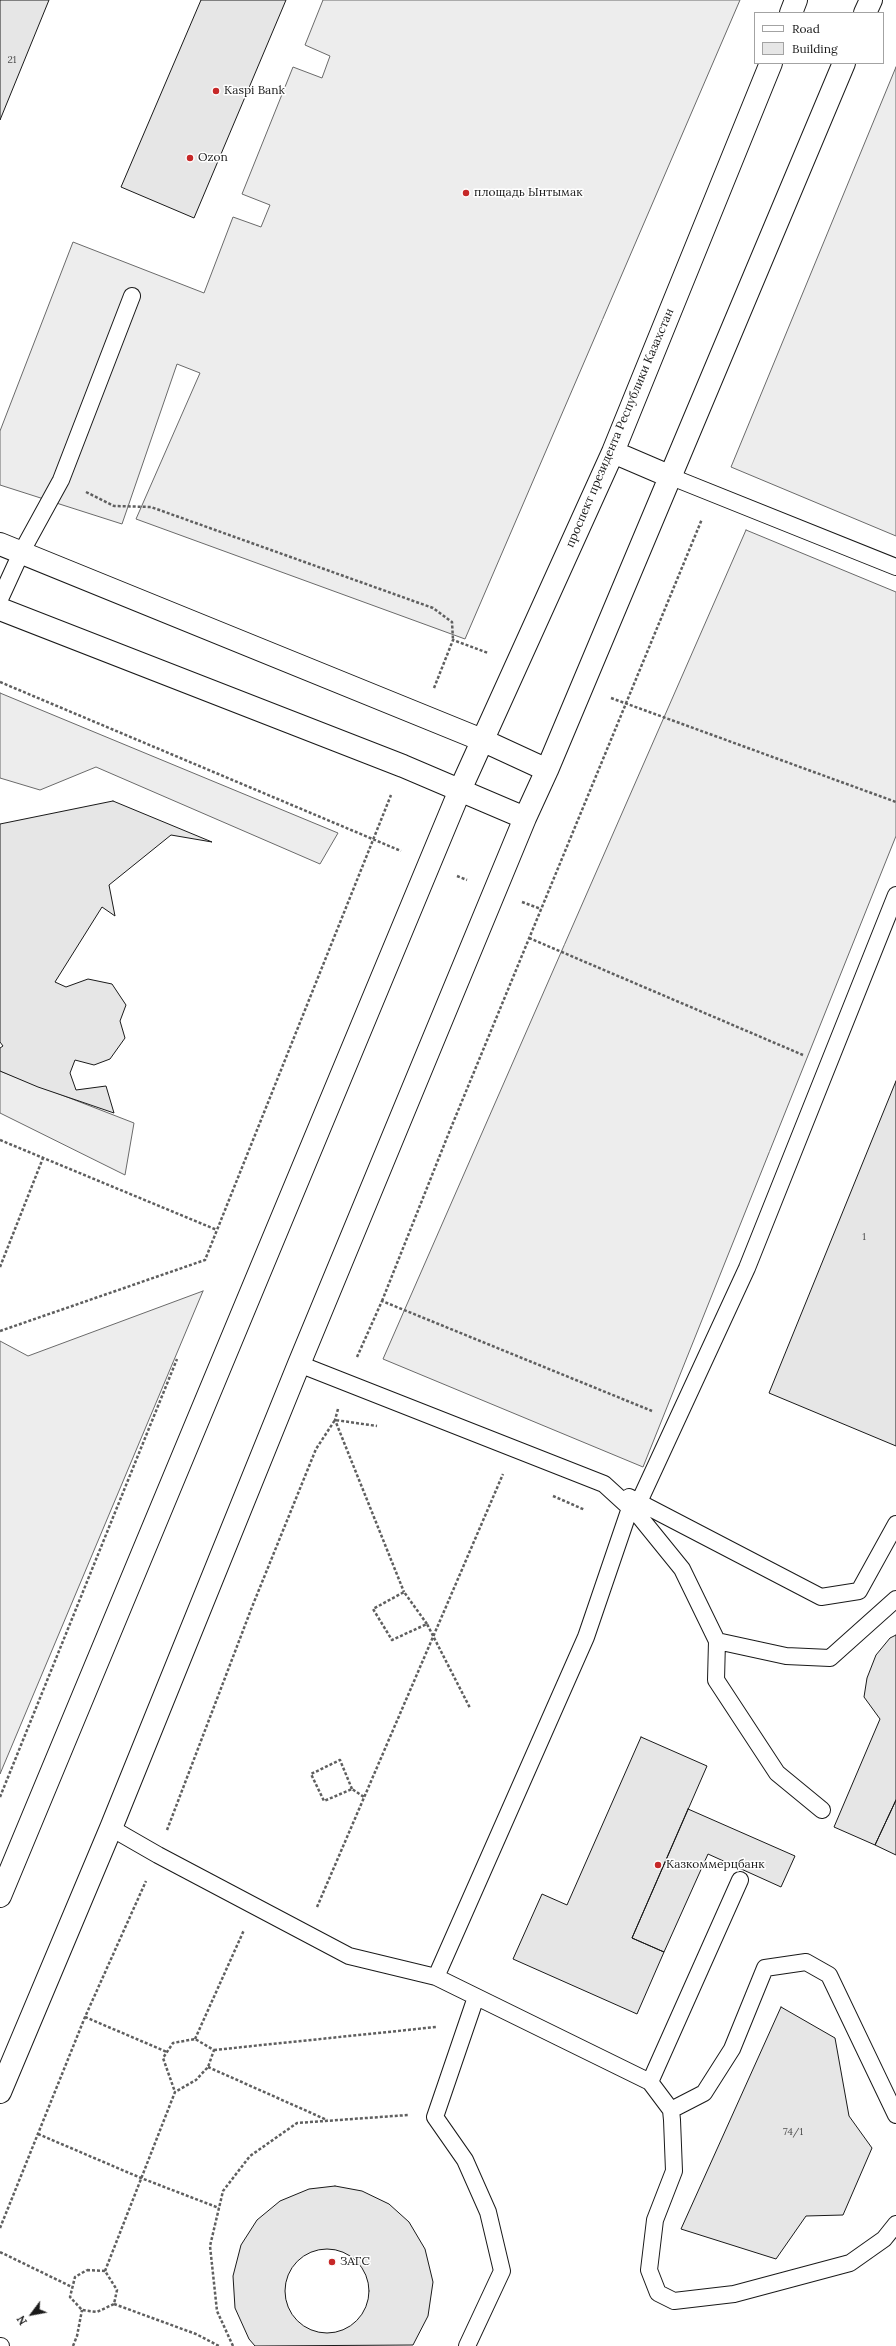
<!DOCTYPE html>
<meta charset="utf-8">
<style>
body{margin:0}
#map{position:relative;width:896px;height:2346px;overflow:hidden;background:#fff;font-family:Lora,serif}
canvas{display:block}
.legend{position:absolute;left:754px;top:12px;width:130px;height:52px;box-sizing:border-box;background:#fff;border:1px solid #a3a3a3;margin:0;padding:5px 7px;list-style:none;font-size:12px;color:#1a1a1a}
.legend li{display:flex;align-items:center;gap:8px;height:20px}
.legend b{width:20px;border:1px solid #a3a3a3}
.north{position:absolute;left:12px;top:2294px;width:40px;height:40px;-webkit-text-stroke:3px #fff;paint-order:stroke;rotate:238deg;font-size:11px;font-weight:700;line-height:16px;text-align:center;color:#1a1a1a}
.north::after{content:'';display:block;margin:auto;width:14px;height:18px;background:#1a1a1a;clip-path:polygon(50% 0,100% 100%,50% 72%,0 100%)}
</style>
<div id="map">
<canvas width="896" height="2346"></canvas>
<ul class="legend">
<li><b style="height:5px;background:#fff"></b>Road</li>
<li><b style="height:11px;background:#e6e6e6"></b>Building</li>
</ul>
<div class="north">N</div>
</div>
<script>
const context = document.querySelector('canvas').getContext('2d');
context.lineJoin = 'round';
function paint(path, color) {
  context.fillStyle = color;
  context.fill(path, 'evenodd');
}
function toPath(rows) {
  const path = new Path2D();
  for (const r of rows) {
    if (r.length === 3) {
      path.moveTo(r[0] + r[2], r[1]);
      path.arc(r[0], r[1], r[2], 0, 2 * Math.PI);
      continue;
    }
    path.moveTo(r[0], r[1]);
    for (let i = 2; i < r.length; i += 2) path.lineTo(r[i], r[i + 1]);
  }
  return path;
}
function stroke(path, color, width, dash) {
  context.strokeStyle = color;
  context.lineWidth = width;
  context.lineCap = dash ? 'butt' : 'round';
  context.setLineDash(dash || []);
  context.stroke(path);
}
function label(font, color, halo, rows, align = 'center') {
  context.font = font + ' Lora,serif';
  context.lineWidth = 3;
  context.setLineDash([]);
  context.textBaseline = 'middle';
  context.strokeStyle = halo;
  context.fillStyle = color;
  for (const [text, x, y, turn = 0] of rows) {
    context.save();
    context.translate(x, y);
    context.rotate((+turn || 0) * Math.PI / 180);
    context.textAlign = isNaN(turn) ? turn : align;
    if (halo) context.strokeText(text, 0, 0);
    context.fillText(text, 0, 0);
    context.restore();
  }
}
const built = toPath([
 [323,0,740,0,465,639,136,519,200,373,177,364,122,524,0,485,0,431,73,242,204,293,233,217,261,227,270,205,242,194,293,67,322,78,330,56,305,45,323,0],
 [896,67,896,536,731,467,896,67],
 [746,530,896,592,896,836,643,1467,383,1359,746,530],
 [0,693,338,833,320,864,96,767,40,790,0,778,0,693],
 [0,1071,134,1123,125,1175,0,1113,0,1071],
 [203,1291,0,1774,0,1341,28,1356,203,1291]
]);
const building = toPath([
 [0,0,49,0,0,120,0,0],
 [201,0,286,0,194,218,121,187,201,0],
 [113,801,212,842,171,835,109,885,115,916,102,907,55,982,66,987,88,979,112,984,126,1005,120,1021,125,1038,110,1059,94,1065,75,1060,70,1073,76,1090,106,1086,114,1113,38,1087,0,1071,0,1048,3,1046,0,1042,0,824,113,801],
 [896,1081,896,1446,769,1393,896,1081],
 [896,1635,896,1800,875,1845,834,1827,880,1719,864,1697,867,1678,876,1655,890,1638,896,1635],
 [641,1737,707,1766,632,1938,664,1952,637,2014,513,1959,542,1894,567,1905,641,1737],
 [896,1800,896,1855,875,1845,896,1800],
 [688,1809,795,1856,781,1887,708,1854,664,1952,632,1938,688,1809],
 [781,2007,835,2038,849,2116,872,2148,843,2215,806,2216,776,2259,681,2229,781,2007],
 [335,2186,362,2191,389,2204,409,2222,425,2249,433,2282,428,2316,413,2345,255,2346,249,2339,235,2308,233,2276,241,2245,257,2220,280,2201,309,2189,335,2186],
 [327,2291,42]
]);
const path = toPath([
 [86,492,114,506,151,507,433,608,452,622,453,640],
 [0,682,401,851],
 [434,688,453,640,488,653],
 [611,698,896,802],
 [457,876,467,880],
 [522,902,541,909],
 [529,938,803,1055],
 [0,1140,217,1230],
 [0,1267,43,1158],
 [382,1301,448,1135,702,519],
 [0,1331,205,1260,391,795],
 [357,1357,382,1301,652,1411],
 [338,1409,335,1420,404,1592],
 [553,1496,585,1510],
 [427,1624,404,1592,373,1609,392,1640,427,1624,470,1708],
 [352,1789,340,1760,311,1774,324,1801,352,1789,364,1797],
 [0,1797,177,1359],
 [167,1830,252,1607,316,1449,335,1420,377,1426],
 [317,1907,503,1474],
 [85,2017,167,2052],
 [195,2039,244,1930],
 [214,2050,436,2027],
 [208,2067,327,2120],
 [38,2134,141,2178,219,2208],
 [0,2228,85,2017,146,1881],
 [0,2252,72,2287],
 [87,2270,105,2271,117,2290,114,2304,97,2312,82,2310,70,2297,75,2277,87,2270],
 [105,2271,175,2092,196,2080,208,2067,214,2050,195,2039,173,2043,163,2058,175,2092],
 [114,2304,196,2334,219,2346],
 [73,2346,77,2336,82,2310],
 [233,2346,217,2311,210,2246,223,2191,250,2156,297,2123,408,2115]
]);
const lane = toPath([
 [669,476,896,567],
 [0,599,21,553,61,480,132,296],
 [299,1364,604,1484,639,1516,682,1569,717,1641,716,1680,777,1773,822,1810],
 [629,1497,821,1597,859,1591,896,1524],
 [717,1641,786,1656,830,1658,896,1599],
 [111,1828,158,1855,349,1956,436,1977,586,1637,630,1508,639,1502,747,1268,896,895],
 [436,1977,650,2082,740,1880],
 [650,2082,671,2110,672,2120,674,2171,655,2220,649,2270,658,2293,674,2301,734,2294,850,2263,884,2239,896,2224],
 [671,2110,704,2093,732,2049,765,1968,806,1962,829,1975,896,2115],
 [0,2346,1,2346],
 [467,2346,502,2271,488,2212,465,2160,435,2117,476,1997]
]);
const secondary = toPath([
 [791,13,796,0],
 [865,13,871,0],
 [613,452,669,476],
 [0,544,482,740,547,770],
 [0,609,403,766,525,818],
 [0,1896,460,790,613,452,771,63],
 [0,2092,111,1828,299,1364,525,818,547,770,844,63]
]);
const markers = [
 [216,91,4,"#c62828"],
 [190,158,4,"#c62828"],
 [466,193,4,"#c62828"],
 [658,1865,4,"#c62828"],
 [332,2262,4,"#c62828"]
];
const numberNames = [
 ["21",12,60],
 ["1",864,1237],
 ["74/1",793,2132]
];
const poiNames = [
 ["Kaspi Bank",224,91],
 ["Ozon",198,158],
 ["площадь Ынтымак",474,193],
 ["Казкоммерцбанк",666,1865],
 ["ЗАГС",340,2262]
];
const streetNames = [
 ["проспект президента Республики Казахстан",620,428,-67]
];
paint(built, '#ededed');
stroke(built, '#6a6a6a', 1);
paint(building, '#e6e6e6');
stroke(building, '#1a1a1a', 1);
stroke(lane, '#1a1a1a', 18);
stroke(secondary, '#1a1a1a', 24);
stroke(path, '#5f5f5f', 2.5, [3, 2]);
stroke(lane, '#fff', 16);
stroke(secondary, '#fff', 22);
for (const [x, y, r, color] of markers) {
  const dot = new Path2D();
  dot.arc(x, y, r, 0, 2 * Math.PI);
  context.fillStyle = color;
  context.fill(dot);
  stroke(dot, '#fff', 1.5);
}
label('10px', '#4d4d4d', null, numberNames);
label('12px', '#1a1a1a', '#fff', poiNames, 'left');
label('12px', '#1a1a1a', '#fff', streetNames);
</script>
